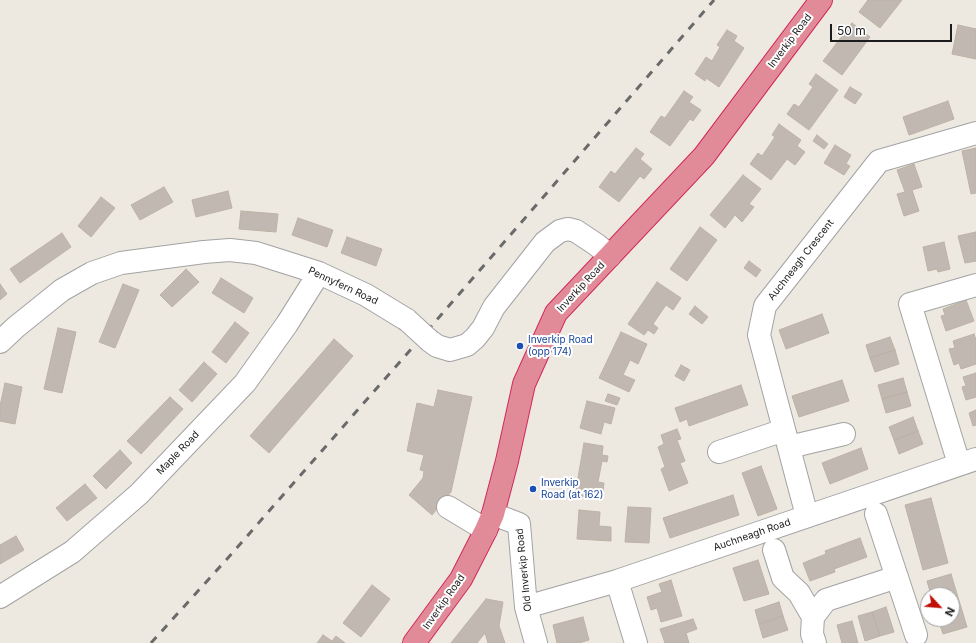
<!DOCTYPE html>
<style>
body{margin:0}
#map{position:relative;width:976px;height:643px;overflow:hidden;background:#ede9e1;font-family:Inter,sans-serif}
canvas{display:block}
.north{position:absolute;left:920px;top:587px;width:40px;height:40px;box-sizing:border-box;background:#fff;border:1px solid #a4a4a4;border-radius:50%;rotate:116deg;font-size:11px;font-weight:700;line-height:16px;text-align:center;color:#1c1c1c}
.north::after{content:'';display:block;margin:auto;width:14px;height:18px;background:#c00e07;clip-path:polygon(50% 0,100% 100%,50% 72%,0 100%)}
.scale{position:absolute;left:830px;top:24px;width:122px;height:18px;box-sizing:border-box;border:2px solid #1c1c1c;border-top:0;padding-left:5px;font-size:12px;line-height:14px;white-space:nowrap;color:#1c1c1c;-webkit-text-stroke:3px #fff;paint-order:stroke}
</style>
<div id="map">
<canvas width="976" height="643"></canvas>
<div class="north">N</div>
<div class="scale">50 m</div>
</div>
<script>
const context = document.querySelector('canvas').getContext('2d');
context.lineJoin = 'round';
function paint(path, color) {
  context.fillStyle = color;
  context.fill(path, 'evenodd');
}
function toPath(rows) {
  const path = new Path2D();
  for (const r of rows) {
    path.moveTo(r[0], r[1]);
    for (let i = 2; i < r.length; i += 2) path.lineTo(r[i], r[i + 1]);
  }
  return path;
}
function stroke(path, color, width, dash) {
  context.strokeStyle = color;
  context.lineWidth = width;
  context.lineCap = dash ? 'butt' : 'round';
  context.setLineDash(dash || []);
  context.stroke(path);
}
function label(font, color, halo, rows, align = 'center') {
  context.font = font + ' Inter,sans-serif';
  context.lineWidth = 4;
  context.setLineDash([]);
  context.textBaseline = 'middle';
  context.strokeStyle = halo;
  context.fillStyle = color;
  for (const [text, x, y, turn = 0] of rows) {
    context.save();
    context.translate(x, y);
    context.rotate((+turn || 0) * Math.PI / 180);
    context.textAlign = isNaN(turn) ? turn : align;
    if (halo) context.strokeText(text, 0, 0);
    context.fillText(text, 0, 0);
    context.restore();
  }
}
const building = toPath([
 [868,0,902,0,880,28,859,12,868,0],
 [852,23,870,37,842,75,823,61,852,23],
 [958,25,976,29,976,59,952,54,958,25],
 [727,30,737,36,734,41,744,48,719,87,706,78,705,81,695,74,706,57,712,61,720,47,717,45,727,30],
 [816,74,838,90,809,130,787,114,794,104,799,107,813,87,809,84,816,74],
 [850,87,862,94,855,104,844,97,850,87],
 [684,91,693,97,689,102,701,110,693,121,690,119,670,146,650,132,661,116,665,118,684,91],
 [948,101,954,119,909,135,903,117,948,101],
 [779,124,801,140,797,146,805,152,795,165,787,159,771,180,750,164,758,153,762,156,775,137,772,135,779,124],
 [817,135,828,144,824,149,813,141,817,135],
 [835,145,851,155,846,164,850,166,844,175,824,163,835,145],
 [636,148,644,154,640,159,652,169,644,179,640,176,619,202,599,187,611,171,615,174,636,148],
 [976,148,976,193,971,194,962,151,976,148],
 [914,164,922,187,912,190,919,211,904,216,897,194,905,192,897,170,914,164],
 [743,175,761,189,749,204,754,207,742,222,735,215,725,228,710,215,743,175],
 [164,187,173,202,140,220,131,205,164,187],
 [228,191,232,208,196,217,192,200,228,191],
 [101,197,115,208,91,237,78,226,101,197],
 [241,211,278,214,276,232,239,229,241,211],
 [298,218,333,230,327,247,292,235,298,218],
 [700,227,717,240,687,281,670,269,700,227],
 [976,232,976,261,965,263,958,236,976,232],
 [62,233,71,247,20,283,10,269,62,233],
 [347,237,382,249,376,266,341,253,347,237],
 [944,242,950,269,938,272,937,269,928,271,923,247,944,242],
 [749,261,761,270,756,277,744,268,749,261],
 [186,269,199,282,172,307,160,295,186,269],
 [221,278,253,298,244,313,212,293,221,278],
 [657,282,681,298,673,310,666,305,653,324,658,328,654,334,648,330,644,335,628,324,657,282],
 [0,284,7,294,0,300,0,284],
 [123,284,139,290,115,348,99,342,123,284],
 [966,300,974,321,946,331,941,316,945,315,943,309,966,300],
 [695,306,708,317,702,324,689,314,695,306],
 [822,314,829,333,786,349,779,330,822,314],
 [235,322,249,333,226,363,212,352,235,322],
 [58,328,76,332,62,393,44,389,58,328],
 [621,332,647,344,638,364,630,360,623,375,635,380,629,392,599,378,621,332],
 [974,334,976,340,976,364,961,369,959,363,954,365,949,349,955,348,953,341,974,334],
 [890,337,895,350,870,358,866,345,890,337],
 [334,339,353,356,269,453,250,436,334,339],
 [895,350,899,364,875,372,870,358,895,350],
 [204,362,217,374,192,402,179,390,204,362],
 [681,365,690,370,684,381,675,376,681,365],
 [976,373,976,397,966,400,962,387,966,386,963,377,976,373],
 [903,378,907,392,882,399,878,385,903,378],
 [842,380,849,401,799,417,792,396,842,380],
 [5,383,22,387,15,424,0,421,0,406,5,383],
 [741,385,748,405,689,426,687,419,680,422,675,408,741,385],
 [438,390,472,397,451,492,432,515,409,495,423,478,424,471,420,470,424,455,407,451,417,403,434,407,438,390],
 [907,392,911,406,886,413,882,399,907,392],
 [608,394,620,398,617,405,605,401,608,394],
 [170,397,183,409,141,454,127,441,170,397],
 [587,401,615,408,611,424,604,422,601,434,580,428,587,401],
 [976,410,976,425,973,426,969,413,976,410],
 [913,417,918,431,894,440,889,427,913,417],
 [677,429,681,439,677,440,685,461,680,463,688,483,669,491,661,469,665,467,658,447,664,444,661,435,677,429],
 [918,431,923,444,899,454,894,440,918,431],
 [584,443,603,446,602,455,608,456,607,462,602,461,598,482,604,483,602,500,575,495,584,443],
 [861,448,868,469,830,484,822,463,861,448],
 [120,450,132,463,106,489,93,476,120,450],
 [761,466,777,509,758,516,742,473,761,466],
 [85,484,97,498,67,521,56,508,85,484],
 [733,495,739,515,670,538,663,518,733,495],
 [931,498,948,563,923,570,905,505,931,498],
 [628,507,651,508,649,543,625,542,628,507],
 [579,510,600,512,599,526,611,527,611,541,577,539,579,510],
 [16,536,24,550,0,564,0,545,16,536],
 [860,538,867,557,834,569,835,572,810,581,803,563,826,554,825,551,860,538],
 [758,560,769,594,744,601,733,568,758,560],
 [951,574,967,627,943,634,938,619,952,619,952,595,931,595,927,581,951,574],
 [671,580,682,616,661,622,657,608,651,610,647,597,662,592,659,584,671,580],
 [372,585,390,599,361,637,343,623,372,585],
 [486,599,503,602,499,626,505,643,488,643,485,633,477,643,451,643,486,599],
 [779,602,783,616,759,624,755,610,779,602],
 [886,607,894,632,880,636,872,612,886,607],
 [872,612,880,636,865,641,858,616,872,612],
 [783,616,788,630,763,638,759,624,783,616],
 [583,617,589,640,579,643,557,643,553,625,583,617],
 [693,619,697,629,686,633,689,643,665,643,660,629,693,619],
 [852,621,858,643,842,643,837,625,852,621],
 [323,635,332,641,336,636,345,643,317,643,323,635]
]);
const minor = toPath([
 [430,341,437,346,450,350,467,345,475,338,483,328,494,307,545,242,560,231,568,229,576,231,597,245,610,256],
 [0,342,16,327,62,290,92,273,121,263,204,252,230,250,256,253,319,273,366,295,407,320],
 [789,447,844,434],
 [719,452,784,430],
 [959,464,910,304,976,285],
 [448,507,486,530],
 [493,514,519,524,526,607,536,643],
 [876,514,916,635],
 [807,516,759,335,765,306,879,161,976,133],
 [774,550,783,578,799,593,813,617],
 [617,581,636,643],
 [0,597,72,552,139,494,245,383,287,324,319,273],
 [526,607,617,581,976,459],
 [815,643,812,634,813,617,826,600,897,577]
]);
const highway = toPath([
 [414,643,461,579,486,530,493,514,507,461,524,384,556,313,704,156,821,0]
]);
const rail = toPath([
 [151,643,227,559,441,315,714,0]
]);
const minorBridge = toPath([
 [407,320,430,341]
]);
const markers = [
 [520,346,4,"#1a4fb4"],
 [533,489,4,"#1a4fb4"]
];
const streetNames = [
 ["Inverkip Road",790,41,-53],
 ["Auchneagh Crescent",801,260,-52],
 ["Pennyfern Road",343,286,25],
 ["Inverkip Road",581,287,-47],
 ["Maple Road",178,453,-46],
 ["Auchneagh Road",752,535,-19],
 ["Old Inverkip Road",524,570,-96],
 ["Inverkip Road",444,602,-55]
];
const transitNames = [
 ["Inverkip Road",528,340],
 ["(opp 174)",528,352],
 ["Inverkip",541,483],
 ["Road (at 162)",541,495]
];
paint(building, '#c1b9b1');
stroke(building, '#beb1a4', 1);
stroke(minor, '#a3a3a3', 24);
stroke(highway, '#d02a5c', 24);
stroke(minor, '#fff', 22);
stroke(highway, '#e28b98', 22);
stroke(rail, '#6a6a6a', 3, [8, 8]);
stroke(minorBridge, '#a3a3a3', 24, []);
stroke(minorBridge, '#fff', 22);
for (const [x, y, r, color] of markers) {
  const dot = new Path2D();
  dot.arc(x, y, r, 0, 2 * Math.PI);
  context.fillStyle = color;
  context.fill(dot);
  stroke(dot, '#fff', 1.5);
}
label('10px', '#1c1c1c', '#fff', streetNames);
label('10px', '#164399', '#fff', transitNames, 'left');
</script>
